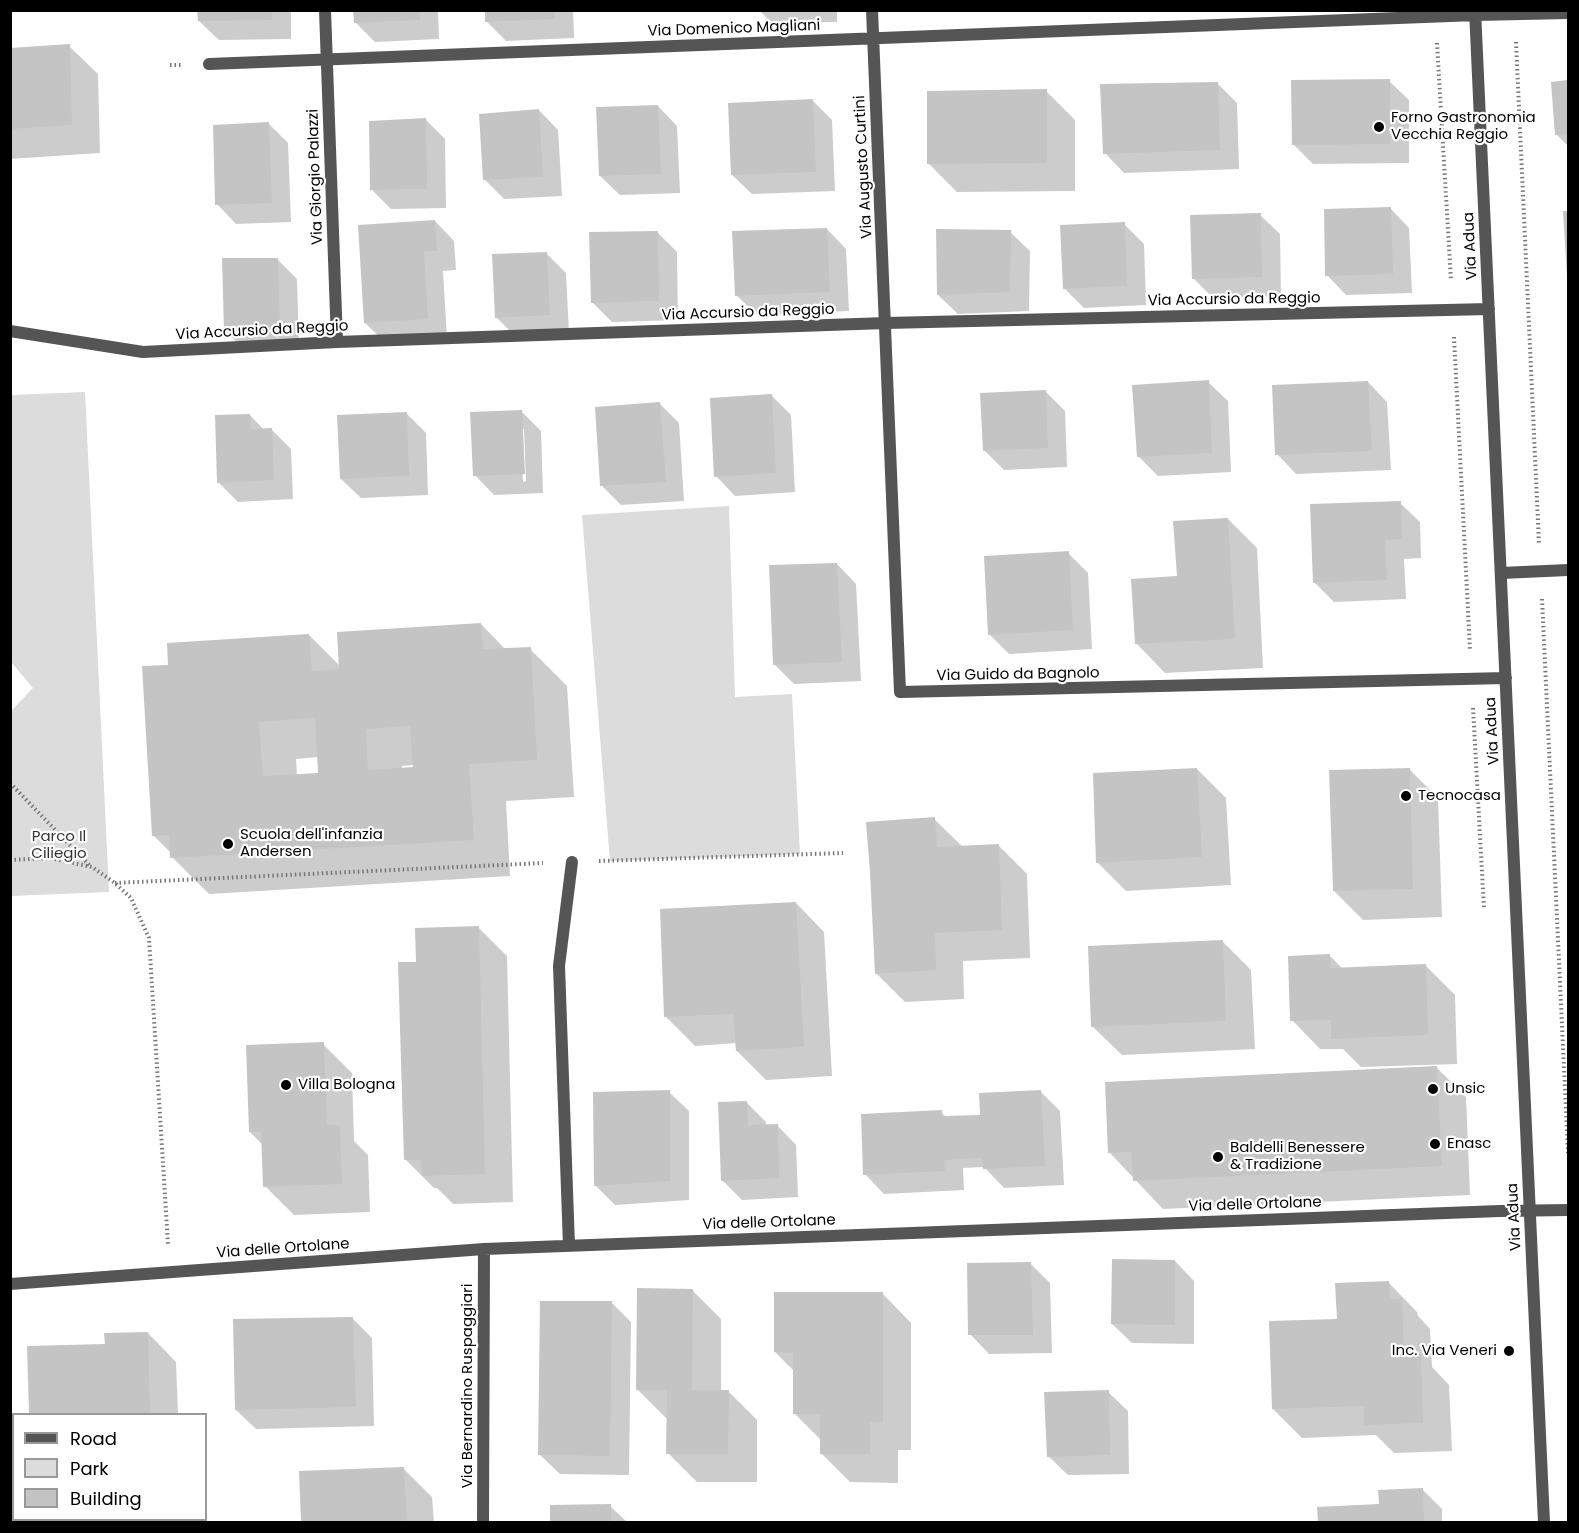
<!DOCTYPE html>
<style>
body{margin:0}
#map{position:relative;width:1579px;height:1533px;overflow:hidden;background:#fff;font-family:Poppins,sans-serif}
canvas{display:block}
.frame{position:absolute;inset:0;border:12px solid #000;pointer-events:none}
.legend{position:absolute;left:12px;top:1413px;width:195px;height:108px;box-sizing:border-box;background:#fff;border:2px solid #999;margin:0;padding:8px 10px;list-style:none;font-size:18px;color:#000}
.legend li{display:flex;align-items:center;gap:12px;height:30px}
.legend b{width:30px;border:2px solid #999}
</style>
<div id="map">
<canvas width="1579" height="1533"></canvas>
<div class="frame"></div>
<ul class="legend">
<li><b style="height:8px;background:#555"></b>Road</li>
<li><b style="height:16px;background:#dcdcdc"></b>Park</li>
<li><b style="height:16px;background:#c4c4c4"></b>Building</li>
</ul>
</div>
<script>
const context = document.querySelector('canvas').getContext('2d');
context.lineJoin = 'round';
function paint(path, color) {
  context.fillStyle = color;
  context.fill(path, 'evenodd');
}
function toPath(rows) {
  const path = new Path2D();
  for (const r of rows) {
    path.moveTo(r[0], r[1]);
    for (let i = 2; i < r.length; i += 2) path.lineTo(r[i], r[i + 1]);
  }
  return path;
}
function stroke(path, color, width, dash) {
  context.strokeStyle = color;
  context.lineWidth = width;
  context.lineCap = dash ? 'butt' : 'round';
  context.setLineDash(dash || []);
  context.stroke(path);
}
function label(font, color, halo, rows, align = 'center') {
  context.font = font + ' Poppins,sans-serif';
  context.lineWidth = 4.5;
  context.setLineDash([]);
  context.textBaseline = 'middle';
  context.strokeStyle = halo;
  context.fillStyle = color;
  for (const [text, x, y, turn = 0] of rows) {
    context.save();
    context.translate(x, y);
    context.rotate((+turn || 0) * Math.PI / 180);
    context.textAlign = isNaN(turn) ? turn : align;
    if (halo) context.strokeText(text, 0, 0);
    context.fillText(text, 0, 0);
    context.restore();
  }
}
const green = toPath([
 [85,392,109,892,11,896,11,711,33,688,11,662,11,395],
 [729,506,735,697,792,694,800,854,610,861,582,515]
]);
const shadow = toPath([
 [199,10,291,10,291,39,219,40,199,21],
 [355,10,438,10,439,39,375,42,355,22],
 [486,10,573,10,574,38,506,41,487,22],
 [759,10,837,10,837,22,772,23],
 [69,46,98,74,100,153,10,159,10,50],
 [1389,81,1409,100,1409,163,1313,164,1293,144],
 [1568,82,1568,146,1556,134,1552,83],
 [1217,83,1237,103,1239,169,1124,173,1105,153],
 [1046,91,1075,120,1075,191,957,192,928,163],
 [813,101,832,120,835,191,752,194,732,175],
 [658,106,677,126,680,193,620,195,600,176],
 [539,110,558,130,562,196,504,199,484,179],
 [425,119,445,139,446,208,391,209,371,189],
 [268,123,288,143,291,222,236,224,217,204],
 [1390,208,1409,228,1412,293,1346,295,1327,275],
 [1568,212,1568,281,1564,213],
 [1260,215,1280,234,1281,296,1213,298,1193,278],
 [435,221,454,241,456,270,443,271,447,338,385,342,365,323],
 [1124,224,1144,244,1146,305,1084,308,1064,288],
 [827,229,846,249,849,311,757,315,737,296],
 [1010,232,1030,251,1029,311,958,314,938,295],
 [658,233,677,252,678,320,612,322,592,302],
 [547,254,566,273,569,334,516,337,496,317],
 [277,259,297,279,299,348,245,350,225,331],
 [1208,382,1228,401,1231,472,1158,476,1138,456],
 [1368,382,1387,402,1391,470,1296,474,1277,454],
 [1045,391,1065,411,1067,467,1004,470,985,451],
 [772,396,791,415,795,492,735,496,716,476],
 [660,404,679,423,684,501,621,505,602,486],
 [521,411,541,431,543,493,494,495,475,475],
 [521,429,524,429,526,481,523,482],
 [406,413,426,433,428,495,361,498,341,479],
 [250,415,264,430,272,430,291,449,293,499,238,502,218,482],
 [1400,503,1420,522,1421,558,1404,559,1406,599,1334,602,1314,582],
 [1228,519,1257,548,1263,668,1165,673,1137,644],
 [1068,553,1088,573,1092,649,1009,654,989,634],
 [837,564,856,584,861,681,794,684,775,665],
 [481,624,506,650,530,649,567,686,574,797,506,801,510,876,209,894,172,857,171,853,153,835,170,666,309,635,341,667],
 [318,757,320,774,297,776,296,759],
 [414,765,414,768,402,769,402,766],
 [1197,769,1226,798,1231,885,1126,891,1097,862],
 [1409,769,1438,798,1442,917,1363,920,1334,891],
 [934,819,963,847,998,845,1027,874,1030,958,963,961,964,999,905,1002,876,973],
 [796,903,824,932,832,1076,766,1080,737,1051,737,1043,695,1046,666,1017],
 [478,927,507,956,513,1202,453,1204,437,1188,434,1188,405,1159,418,963],
 [1222,941,1251,970,1255,1049,1122,1055,1093,1027],
 [1330,956,1343,969,1426,966,1455,995,1457,1064,1361,1067,1343,1049,1320,1049,1292,1020],
 [323,1044,352,1073,354,1141,368,1155,370,1212,294,1215,265,1186,263,1145,250,1132],
 [1437,1068,1466,1097,1470,1195,1163,1209,1109,1152],
 [669,1092,689,1111,689,1200,615,1205,595,1185],
 [1041,1092,1060,1111,1064,1185,1004,1188,984,1167,963,1168,964,1190,884,1194,865,1174,941,1112,947,1118,982,1116],
 [746,1102,766,1122,766,1126,777,1125,796,1145,798,1197,742,1200,722,1180],
 [1175,1261,1194,1281,1194,1344,1132,1343,1112,1324],
 [1031,1264,1050,1283,1052,1353,989,1354,970,1334],
 [1389,1283,1417,1312,1418,1316,1430,1329,1432,1367,1449,1385,1452,1451,1394,1453,1376,1435,1302,1438,1273,1409,1338,1320],
 [692,1290,721,1319,721,1391,728,1391,757,1420,757,1482,697,1482,668,1453,668,1418,666,1418,637,1389],
 [883,1294,911,1323,911,1450,898,1450,898,1483,850,1482,821,1453,821,1440,794,1413,794,1371,775,1352],
 [611,1302,631,1322,629,1475,560,1474,540,1455],
 [352,1318,372,1338,374,1426,256,1429,236,1410],
 [148,1333,176,1362,178,1414,30,1414,29,1348,106,1345],
 [1108,1392,1128,1411,1129,1474,1068,1475,1048,1456],
 [403,1468,432,1497,434,1522,303,1522,300,1472],
 [1422,1489,1442,1509,1442,1522,1319,1522,1318,1509,1381,1506],
 [551,1506,610,1506,627,1522,552,1522],
 [856,1521,902,1522,856,1522]
]);
const building = toPath([
 [197,10,272,10,272,20,198,21],
 [353,10,419,10,420,20,354,23],
 [485,10,555,10,555,19,485,22],
 [70,44,72,125,10,129,10,48],
 [1390,79,1390,144,1292,145,1291,80],
 [1568,80,1568,134,1555,135,1551,82],
 [1218,82,1220,150,1103,154,1100,84],
 [1047,89,1047,163,927,164,927,91],
 [813,99,816,172,731,175,728,103],
 [658,105,661,174,599,176,596,107],
 [539,109,543,177,483,180,479,114],
 [426,118,427,189,370,190,369,121],
 [269,122,272,203,215,205,213,125],
 [1391,207,1393,274,1325,276,1324,209],
 [1563,211,1568,211,1568,277,1567,277],
 [1261,213,1262,277,1192,279,1190,215],
 [435,220,437,251,424,251,428,319,364,323,358,225],
 [1125,222,1127,286,1063,289,1060,225],
 [827,228,830,292,735,296,732,231],
 [936,229,1011,230,1010,292,937,295],
 [658,231,659,301,591,303,589,232],
 [547,252,550,315,495,318,492,254],
 [222,258,278,258,280,329,224,331],
 [1209,380,1212,453,1137,457,1132,385],
 [1368,381,1372,451,1275,455,1272,385],
 [1046,390,1048,448,983,451,980,393],
 [772,394,776,473,714,477,710,398],
 [660,402,666,482,600,486,595,407],
 [522,410,525,474,473,476,470,412],
 [407,412,409,476,340,479,337,415],
 [250,414,251,429,272,428,274,480,217,483,215,415],
 [1401,501,1402,539,1385,540,1387,580,1313,583,1310,504],
 [1228,518,1235,639,1135,644,1131,579,1177,576,1173,521],
 [1069,551,1073,630,988,635,984,556],
 [837,563,842,662,773,665,769,565],
 [481,623,483,649,531,647,537,760,469,764,474,840,170,858,169,835,152,836,142,666,168,665,167,643,309,634,312,671,339,669,337,632],
 [315,718,318,773,263,776,259,722],
 [410,726,413,767,368,770,366,729],
 [1197,768,1202,857,1096,863,1093,773],
 [1410,768,1413,889,1333,891,1329,770],
 [935,817,937,847,999,844,1002,930,935,933,936,970,875,974,870,872,866,822],
 [796,902,804,1047,736,1051,733,1014,664,1017,660,909],
 [479,926,485,1174,422,1176,421,1160,404,1160,398,962,416,962,415,928],
 [1223,940,1226,1021,1091,1027,1088,946],
 [1330,954,1330,968,1426,964,1428,1035,1331,1039,1331,1020,1290,1021,1288,956],
 [324,1042,327,1125,340,1125,342,1184,263,1187,261,1132,249,1132,246,1045],
 [1437,1066,1442,1166,1133,1181,1131,1152,1108,1153,1105,1082],
 [670,1090,670,1181,594,1186,593,1092],
 [1041,1090,1045,1166,983,1169,982,1158,944,1160,945,1171,863,1175,861,1114,942,1110,942,1116,980,1115,979,1093],
 [747,1101,748,1125,778,1124,779,1178,721,1181,718,1102],
 [1112,1259,1175,1260,1175,1325,1111,1324],
 [1031,1262,1033,1335,968,1335,967,1263],
 [1389,1281,1390,1299,1402,1298,1404,1355,1421,1354,1423,1423,1364,1425,1364,1406,1272,1409,1269,1321,1337,1319,1335,1283],
 [637,1288,693,1289,692,1390,729,1390,728,1454,666,1454,667,1390,636,1390],
 [774,1292,883,1292,883,1422,870,1422,870,1454,820,1454,820,1414,793,1414,793,1353,774,1352],
 [540,1301,612,1301,610,1456,538,1455],
 [353,1317,356,1407,235,1410,233,1319],
 [148,1332,150,1414,29,1414,27,1346,105,1344,104,1333],
 [1109,1390,1110,1455,1047,1457,1044,1392],
 [404,1467,407,1522,301,1522,299,1471],
 [1423,1488,1424,1522,1318,1522,1317,1507,1379,1504,1378,1490],
 [611,1504,611,1522,550,1522,550,1505]
]);
const path = toPath([
 [1516,42,1539,544],
 [1437,43,1451,281],
 [170,65,181,65],
 [1454,337,1470,650],
 [1542,599,1568,1153],
 [1473,708,1484,908],
 [10,783,91,867],
 [10,860,50,858,92,867,115,883,131,898,149,938,168,1244],
 [599,861,843,853],
 [115,883,543,863]
]);
const street = toPath([
 [325,10,337,342],
 [872,10,900,692,1506,678],
 [1475,10,1544,1522],
 [209,64,1476,15,1568,13],
 [10,331,143,352,337,342,886,323,1489,309],
 [1501,573,1568,570],
 [569,1246,559,966,572,862],
 [10,1284,484,1249,1500,1211,1568,1210],
 [483,1522,484,1249]
]);
const markers = [
 [1379,127,6,"#000"],
 [1406,796,6,"#000"],
 [228,844,6,"#000"],
 [286,1085,6,"#000"],
 [1433,1089,6,"#000"],
 [1435,1144,6,"#000"],
 [1218,1157,6,"#000"],
 [1509,1351,6,"#000"]
];
const streetNames = [
 ["Via Domenico Magliani",734,29,-2],
 ["Via Augusto Curtini",864,167,-93],
 ["Via Giorgio Palazzi",316,177,-92],
 ["Via Adua",1471,246,-93],
 ["Via Accursio da Reggio",1234,300,-1],
 ["Via Accursio da Reggio",748,313,-2],
 ["Via Accursio da Reggio",262,331,-3],
 ["Via Guido da Bagnolo",1018,675,-1],
 ["Via Adua",1493,731,-93],
 ["Via delle Ortolane",1255,1205,-2],
 ["Via Adua",1515,1217,-93],
 ["Via delle Ortolane",769,1223,-2],
 ["Via delle Ortolane",283,1249,-4],
 ["Via Bernardino Ruspaggiari",468,1386,-90]
];
const poiNames = [
 ["Forno Gastronomia",1391,118],
 ["Vecchia Reggio",1391,135],
 ["Tecnocasa",1418,796],
 ["Scuola dell'infanzia",240,835],
 ["Andersen",240,852],
 ["Villa Bologna",298,1085],
 ["Unsic",1445,1089],
 ["Enasc",1447,1144],
 ["Baldelli Benessere",1230,1148],
 ["& Tradizione",1230,1165],
 ["Inc. Via Veneri",1497,1351,"right"]
];
const parkNames = [
 ["Parco Il",59,837],
 ["Ciliegio",59,854]
];
paint(green, '#dcdcdc');
paint(shadow, '#0003');
paint(building, '#c4c4c4');
stroke(path, '#777', 4, [1.5, 3]);
stroke(street, '#555', 12);
for (const [x, y, r, color] of markers) {
  const dot = new Path2D();
  dot.arc(x, y, r, 0, 2 * Math.PI);
  context.fillStyle = color;
  context.fill(dot);
  stroke(dot, '#fff', 2);
}
label('15px', '#000', '#fff', streetNames);
label('15px', '#000', '#fff', poiNames, 'left');
label('15px', '#333', '#fff', parkNames);
</script>
